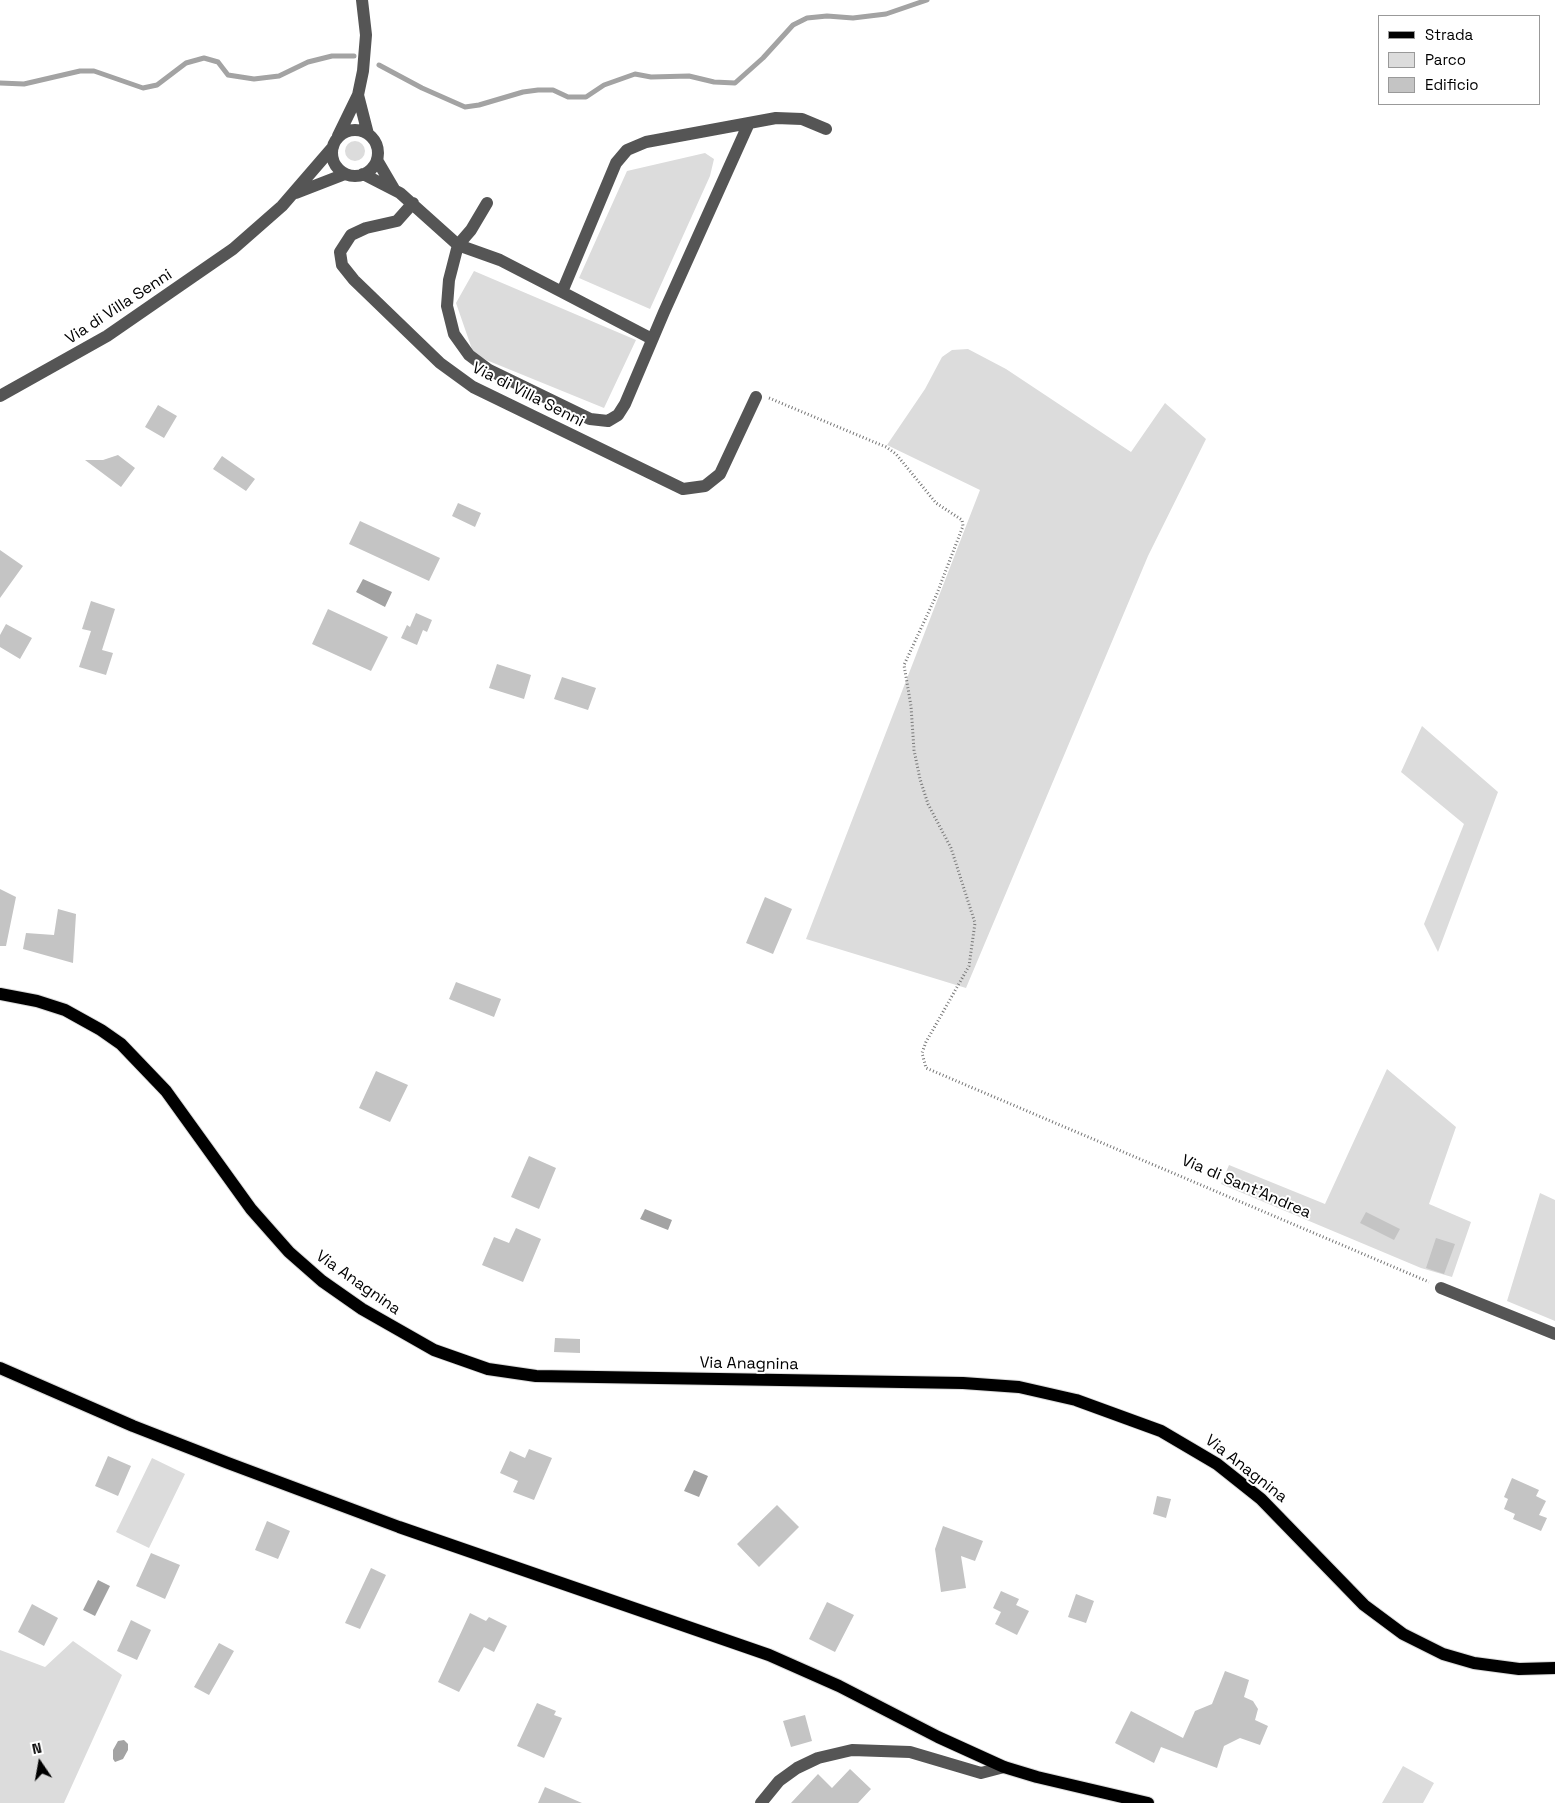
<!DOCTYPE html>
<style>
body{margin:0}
#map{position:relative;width:1555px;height:1803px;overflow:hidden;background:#fff;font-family:"Space Grotesk",sans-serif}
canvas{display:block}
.legend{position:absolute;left:1378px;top:15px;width:162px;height:90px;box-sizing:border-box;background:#fff;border:1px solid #999;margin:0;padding:6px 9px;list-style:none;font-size:15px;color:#000}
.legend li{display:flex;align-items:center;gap:10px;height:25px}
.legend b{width:25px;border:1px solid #999}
.north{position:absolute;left:15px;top:1738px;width:50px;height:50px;-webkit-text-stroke:4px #fff;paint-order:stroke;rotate:348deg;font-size:14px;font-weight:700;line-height:20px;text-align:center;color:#000}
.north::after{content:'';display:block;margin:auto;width:18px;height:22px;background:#000;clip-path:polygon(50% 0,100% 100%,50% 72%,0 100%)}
</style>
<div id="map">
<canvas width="1555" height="1803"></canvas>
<ul class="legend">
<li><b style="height:6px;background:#000"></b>Strada</li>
<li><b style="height:14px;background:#dcdcdc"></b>Parco</li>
<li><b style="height:14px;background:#c4c4c4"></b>Edificio</li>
</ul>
<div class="north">N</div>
</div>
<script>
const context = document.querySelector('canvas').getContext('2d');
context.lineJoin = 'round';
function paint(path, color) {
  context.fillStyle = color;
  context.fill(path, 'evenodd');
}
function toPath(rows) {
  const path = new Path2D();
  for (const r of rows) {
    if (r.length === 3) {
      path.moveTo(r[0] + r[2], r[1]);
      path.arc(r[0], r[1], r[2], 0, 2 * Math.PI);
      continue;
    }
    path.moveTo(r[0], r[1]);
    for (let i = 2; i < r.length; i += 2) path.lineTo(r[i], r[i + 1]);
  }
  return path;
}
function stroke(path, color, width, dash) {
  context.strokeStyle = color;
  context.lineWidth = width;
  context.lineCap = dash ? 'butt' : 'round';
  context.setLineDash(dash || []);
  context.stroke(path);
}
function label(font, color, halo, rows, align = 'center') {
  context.font = font + ' "Space Grotesk",sans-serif';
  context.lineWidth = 4;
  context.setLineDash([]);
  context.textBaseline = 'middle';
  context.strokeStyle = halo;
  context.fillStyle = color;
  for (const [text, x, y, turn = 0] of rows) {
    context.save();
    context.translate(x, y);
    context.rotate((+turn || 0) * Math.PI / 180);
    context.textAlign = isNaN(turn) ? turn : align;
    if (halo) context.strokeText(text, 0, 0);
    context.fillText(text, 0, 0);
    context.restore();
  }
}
const green = toPath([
 [355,151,10],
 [705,153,714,159,710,176,650,309,579,278,627,171],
 [474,271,636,340,604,408,474,355,456,303],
 [968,349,1006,369,1131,452,1165,403,1206,439,1148,556,966,988,806,939,980,490,887,445,925,389,942,357,952,350],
 [1422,726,1498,792,1438,952,1424,924,1464,824,1401,772],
 [1387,1069,1456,1127,1429,1204,1471,1222,1452,1277,1421,1268,1221,1184,1229,1165,1325,1204],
 [1540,1193,1555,1200,1555,1321,1507,1301],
 [152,1458,185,1474,149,1548,116,1532],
 [73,1641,122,1675,64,1803,0,1803,0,1650,45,1667],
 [1403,1766,1434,1783,1423,1803,1382,1803]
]);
const water = toPath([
 [363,579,392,592,385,607,356,592],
 [645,1209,672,1220,668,1230,640,1219],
 [694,1470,708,1476,699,1497,684,1491],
 [98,1580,110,1586,95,1616,83,1610],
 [124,1740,128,1744,128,1750,123,1759,115,1762,113,1759,113,1750,118,1741]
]);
const stream = toPath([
 [379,65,422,88,465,107,479,105,523,92,538,90,553,90,568,97,586,97,604,85,635,74,651,77,689,76,714,82,735,83,763,58,793,25,807,18,827,16,853,18,886,14,927,0],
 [0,83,24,84,80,71,94,71,143,88,157,85,186,63,204,58,218,62,228,75,254,79,279,76,308,62,332,56,354,56]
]);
const building = toPath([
 [158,405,177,416,164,438,145,427],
 [118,455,135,468,121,487,85,460,103,460],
 [222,456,255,479,246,491,213,469],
 [458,503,481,513,475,527,452,516],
 [360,521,440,558,429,581,349,544],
 [0,550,23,566,0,598],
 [91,601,115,609,102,650,113,653,106,675,79,667,91,631,82,629],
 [328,609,388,637,371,671,312,644],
 [416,613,432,620,427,632,423,630,417,645,401,638,407,625,410,627],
 [6,624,32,638,20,659,0,647,0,635],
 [497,664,531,675,524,699,489,688],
 [562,677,596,688,588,710,554,699],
 [0,889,16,897,6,946,0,946],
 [765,897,792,909,773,954,746,943],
 [58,909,76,914,73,963,23,949,26,933,54,935],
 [456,982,501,999,494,1017,449,999],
 [376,1071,408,1085,390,1122,359,1108],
 [529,1156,556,1168,539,1209,511,1197],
 [1366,1212,1400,1229,1394,1240,1360,1223],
 [516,1228,541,1239,523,1282,482,1265,494,1237,509,1243],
 [1436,1238,1455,1244,1444,1274,1426,1268],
 [555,1338,580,1339,580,1353,554,1352],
 [529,1449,552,1458,534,1500,513,1492,518,1481,500,1473,510,1451,525,1458],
 [108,1456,131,1466,118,1496,95,1486],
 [1512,1478,1539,1490,1536,1496,1546,1501,1539,1515,1547,1518,1541,1531,1513,1519,1515,1514,1504,1509,1508,1499,1504,1497],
 [1157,1496,1171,1499,1166,1518,1153,1514],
 [777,1505,799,1527,759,1567,737,1544],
 [267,1521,290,1531,278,1559,255,1550],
 [943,1526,983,1541,975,1561,961,1556,966,1588,941,1592,935,1549],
 [151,1553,180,1565,165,1599,136,1586],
 [371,1568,386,1575,360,1629,345,1623],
 [1001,1591,1019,1599,1016,1605,1029,1611,1017,1635,995,1624,1001,1612,993,1608],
 [1076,1594,1094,1601,1086,1623,1068,1617],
 [827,1602,854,1615,835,1652,809,1639],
 [32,1604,58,1618,44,1646,18,1632],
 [470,1613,486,1621,489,1617,507,1626,494,1652,484,1647,459,1692,438,1682],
 [131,1620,151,1630,137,1660,117,1651],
 [219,1643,234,1651,209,1695,194,1687],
 [1225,1671,1249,1680,1244,1697,1253,1701,1258,1709,1255,1720,1268,1726,1260,1745,1240,1738,1224,1746,1217,1768,1161,1747,1154,1763,1115,1743,1131,1711,1183,1738,1195,1711,1212,1704],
 [537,1703,556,1711,554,1715,562,1718,544,1758,517,1746],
 [805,1715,812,1741,791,1747,783,1721],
 [850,1769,871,1789,858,1803,791,1803,818,1774,832,1788],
 [545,1787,582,1803,538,1803]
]);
const path = toPath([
 [769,398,886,447,896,454,936,503,962,520,963,526,936,596,904,665,911,706,914,750,920,779,928,804,951,848,975,923,969,966,926,1042,922,1053,926,1068,1429,1282]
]);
const minor = toPath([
 [358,95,368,134],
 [355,153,23],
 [338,136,358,95,363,71,366,35,362,0],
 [377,160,394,189],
 [363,174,400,193,458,245,500,260,562,292,616,163,627,150,646,142,776,118,802,119,826,129],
 [296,193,345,174],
 [413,203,397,221,366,228,351,235,340,252,342,265,354,280,440,363,473,387,683,489,705,486,720,474,756,397],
 [487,203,471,230,458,245,449,280,447,306,454,334,469,355,489,370,590,419,608,421,618,415,625,404,664,312,749,123],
 [562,292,652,339],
 [0,396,107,336,233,249,282,206,333,147],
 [1441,1288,1555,1334],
 [761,1803,779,1781,797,1768,818,1758,852,1750,910,1752,981,1773,1004,1767]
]);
const major = toPath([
 [0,994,37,1001,65,1010,101,1030,121,1044,166,1091,251,1209,289,1252,322,1281,362,1309,434,1350,488,1369,536,1376,963,1383,1019,1387,1076,1400,1161,1431,1217,1464,1261,1499,1364,1605,1403,1634,1443,1654,1474,1663,1519,1669,1555,1668],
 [0,1368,133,1426,228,1463,399,1527,769,1655,839,1686,938,1737,1004,1767,1037,1777,1148,1803]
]);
const streetNames = [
 ["Via di Villa Senni",119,307,-33],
 ["Via di Villa Senni",528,395,27],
 ["Via di Sant'Andrea",1246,1187,23],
 ["Via Anagnina",358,1283,35],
 ["Via Anagnina",749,1364,1],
 ["Via Anagnina",1246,1469,38]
];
paint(green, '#dcdcdc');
paint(water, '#a3a3a3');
stroke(stream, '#a3a3a3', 5);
paint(building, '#c4c4c4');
stroke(major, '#dbdbdb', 14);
stroke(path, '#777', 3, [1, 2.5]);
stroke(minor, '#555', 12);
stroke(major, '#000', 12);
label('16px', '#000', '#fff', streetNames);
</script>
